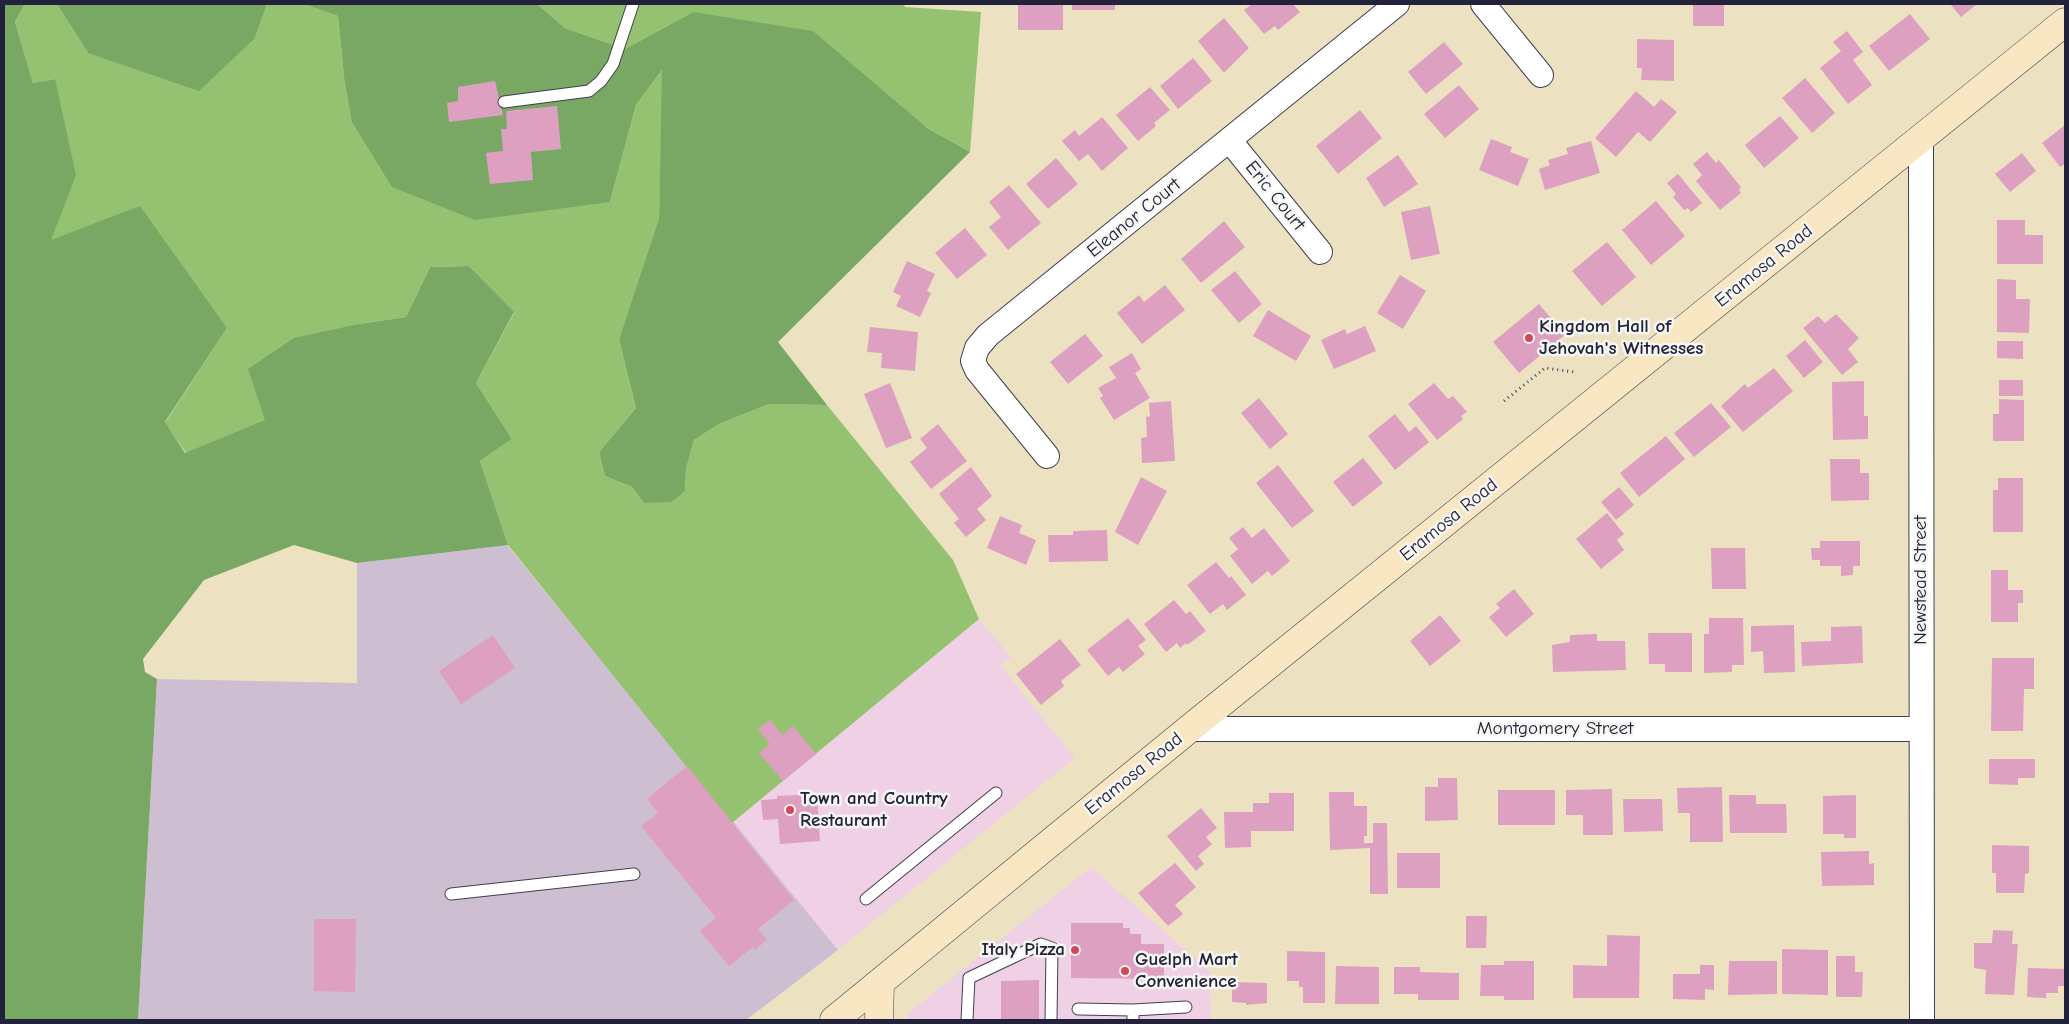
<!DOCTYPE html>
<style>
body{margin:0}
#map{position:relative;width:2069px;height:1024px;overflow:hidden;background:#ece2c2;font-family:"Comic Neue",sans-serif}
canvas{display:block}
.frame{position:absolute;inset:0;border:5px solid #22223b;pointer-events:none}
</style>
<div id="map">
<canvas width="2069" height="1024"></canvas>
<div class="frame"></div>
</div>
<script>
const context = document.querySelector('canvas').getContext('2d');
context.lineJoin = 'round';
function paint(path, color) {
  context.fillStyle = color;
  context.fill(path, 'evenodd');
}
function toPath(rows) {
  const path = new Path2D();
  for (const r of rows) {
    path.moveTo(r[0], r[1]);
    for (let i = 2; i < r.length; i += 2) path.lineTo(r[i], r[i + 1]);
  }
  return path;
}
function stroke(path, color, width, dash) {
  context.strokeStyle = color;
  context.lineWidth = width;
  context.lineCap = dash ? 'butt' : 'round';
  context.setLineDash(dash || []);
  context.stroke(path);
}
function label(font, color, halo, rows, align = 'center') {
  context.font = font + ' "Comic Neue",sans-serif';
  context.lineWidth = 5;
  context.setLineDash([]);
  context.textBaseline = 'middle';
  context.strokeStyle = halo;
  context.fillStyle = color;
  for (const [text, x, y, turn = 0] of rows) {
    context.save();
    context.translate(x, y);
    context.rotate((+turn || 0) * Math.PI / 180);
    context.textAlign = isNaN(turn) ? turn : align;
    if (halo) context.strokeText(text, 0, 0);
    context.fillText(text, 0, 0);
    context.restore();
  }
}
const built = toPath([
 [979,619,1011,657,1001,666,1075,758,838,950,732,823],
 [1091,867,1210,971,1211,1020,910,1020,907,1014]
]);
const industrial = toPath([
 [507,545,838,950,746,1020,138,1020,157,679,357,683,357,563]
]);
const green = toPath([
 [25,4,57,4,88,53,255,38,267,4,304,4,338,16,344,76,610,202,636,105,663,69,659,218,619,339,636,408,599,452,605,476,632,487,644,503,685,491,686,469,694,440,719,424,769,404,827,405,953,560,979,619,732,823,508,545,480,461,512,439,476,383,514,313,469,266,430,267,406,317,359,324,266,420,186,453,165,423,227,328,51,241,55,79,33,83,15,22],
 [537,4,904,4,905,7,981,12,970,152,927,128,693,12,625,49,565,28]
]);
const forest = toPath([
 [4,4,25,4,15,22,33,83,55,79,76,175,51,240,140,206,227,328,165,422,185,453,265,420,248,369,294,338,359,324,406,317,430,267,469,266,514,312,476,383,512,439,480,461,508,545,357,563,294,545,204,580,143,659,145,672,157,679,138,1020,4,1020],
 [57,4,267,4,255,38,199,91,88,53],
 [304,4,537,4,565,28,625,49,693,12,813,31,927,128,970,152,778,342,827,405,769,404,719,424,694,440,686,469,685,491,671,502,644,503,632,487,605,476,599,452,636,408,619,339,659,218,662,70,636,105,610,202,475,220,392,187,352,122,344,76,338,16]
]);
const building = toPath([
 [1018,4,1063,4,1063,30,1018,30],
 [1072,4,1115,4,1115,10,1072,10],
 [1252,4,1293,4,1300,12,1278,30,1275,26,1264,34,1244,10],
 [1693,4,1724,4,1724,26,1693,26],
 [1950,4,1977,4,1961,17],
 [1910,14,1930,39,1889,71,1869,46],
 [1224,18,1249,48,1224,73,1198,41],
 [1847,31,1863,52,1853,60,1872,85,1848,104,1820,68,1841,51,1833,42],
 [1637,39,1674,40,1674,81,1641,80,1642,68,1637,68],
 [1444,42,1463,64,1426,94,1408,72],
 [1193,58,1212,81,1178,109,1160,86],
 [1805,78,1835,113,1812,133,1782,98],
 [495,81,503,115,449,122,447,103,458,101,458,87],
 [1459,85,1479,109,1445,138,1424,114],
 [1150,87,1170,110,1154,123,1156,126,1138,141,1116,115],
 [1636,91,1654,107,1661,99,1677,112,1650,142,1638,132,1616,157,1595,138],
 [557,106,561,149,531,152,533,180,490,184,486,153,503,151,501,129,507,129,506,111],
 [1360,110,1382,138,1338,174,1316,146],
 [1780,116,1799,138,1764,168,1745,145],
 [1102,117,1128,148,1102,171,1088,154,1079,161,1062,141,1075,130,1079,136],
 [2065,125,2065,164,2060,167,2042,143],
 [1491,139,1512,147,1510,152,1529,159,1518,186,1479,170],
 [1591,141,1600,173,1545,190,1539,169,1550,165,1548,160,1568,154,1566,148],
 [1707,152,1716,163,1719,160,1741,187,1739,190,1741,193,1720,210,1696,181,1702,175,1693,164],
 [2022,153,2036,171,2010,192,1995,174],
 [1398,155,1418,184,1384,207,1366,178],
 [1056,158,1078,184,1048,209,1026,184],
 [1678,174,1702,203,1691,212,1688,208,1684,210,1673,197,1676,194,1667,183],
 [1009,185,1041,223,1008,250,989,227,1001,217,989,202],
 [1656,201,1685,236,1651,265,1622,230],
 [1430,206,1440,254,1411,260,1401,212],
 [1997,220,2025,220,2025,235,2043,235,2043,264,1997,264],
 [1224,221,1245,247,1201,283,1181,259],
 [965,228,987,255,957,279,935,253],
 [1607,242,1636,277,1602,306,1572,271],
 [907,261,935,274,927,291,931,293,920,317,896,306,901,296,893,292],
 [1235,271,1262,304,1239,323,1211,290],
 [1400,275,1426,291,1403,329,1377,313],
 [1997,279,2016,280,2016,299,2030,299,2029,333,1997,332],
 [1165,285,1185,310,1142,344,1117,313,1139,295,1144,302],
 [1539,304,1565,335,1519,373,1493,342],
 [1268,310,1311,336,1296,361,1253,336],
 [1836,314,1859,338,1848,349,1858,362,1842,375,1803,328,1818,316,1825,323],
 [1365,326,1376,351,1334,369,1321,340,1345,329,1347,334],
 [870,327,918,332,915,371,881,368,882,353,867,352],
 [1085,334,1103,356,1068,384,1050,362],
 [1805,340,1823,362,1804,378,1786,356],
 [1997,341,2023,341,2023,359,1997,358],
 [1132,353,1141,369,1135,373,1150,398,1114,420,1100,398,1103,396,1098,388,1116,378,1109,367],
 [1774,368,1793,391,1743,432,1721,406,1745,384,1748,388],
 [1999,380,2023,380,2023,396,1999,396],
 [1864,381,1864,416,1868,416,1868,439,1833,440,1832,382],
 [890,383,912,438,886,448,864,394],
 [1434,383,1448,399,1453,396,1467,412,1461,416,1463,419,1437,440,1408,404],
 [1259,398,1288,434,1270,449,1241,413],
 [1999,399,2024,400,2024,441,1993,441,1993,414,1999,414],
 [1171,401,1175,461,1142,463,1141,438,1147,437,1146,417,1150,416,1149,403],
 [1711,403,1731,427,1694,457,1674,433],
 [1395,414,1409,432,1416,426,1429,442,1395,470,1368,436],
 [938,424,967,461,931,489,910,462,927,448,920,439],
 [1666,436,1685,459,1639,497,1620,473],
 [1363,458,1383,483,1353,507,1333,482],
 [1830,459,1860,459,1860,473,1869,473,1869,500,1831,501],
 [1278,465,1314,511,1292,528,1256,483],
 [971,467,992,496,977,509,986,520,966,537,954,523,959,519,939,494],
 [1141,477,1167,491,1138,545,1115,532],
 [1998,478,2023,478,2023,532,1993,532,1993,490,1998,490],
 [1619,487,1634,505,1616,520,1601,502],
 [1607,513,1624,534,1617,540,1624,550,1601,569,1576,539],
 [1000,516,1022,525,1019,533,1036,540,1026,565,987,548],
 [1243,527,1252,538,1264,528,1290,561,1272,576,1268,571,1252,584,1230,556,1238,549,1229,538],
 [1107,530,1108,561,1049,562,1048,535,1073,535,1073,531],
 [1820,541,1860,541,1860,566,1853,566,1853,575,1841,576,1841,566,1820,566,1820,560,1812,560,1811,548,1820,548],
 [1711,548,1745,548,1746,589,1712,589],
 [1216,562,1229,578,1231,576,1246,595,1227,610,1223,604,1210,614,1187,585],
 [1991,570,2008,570,2008,590,2023,590,2023,603,2018,603,2018,622,1991,622],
 [1514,589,1534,614,1506,637,1489,617,1500,608,1496,604],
 [1174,600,1186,614,1190,611,1206,631,1187,645,1186,643,1180,648,1177,643,1166,652,1144,624],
 [1440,615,1461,641,1430,666,1410,641],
 [1128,618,1146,640,1138,646,1145,654,1123,672,1119,667,1108,676,1087,650],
 [1709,618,1743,618,1744,665,1732,665,1732,672,1704,673,1704,634,1709,634],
 [1794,625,1795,672,1764,673,1763,651,1751,652,1751,626],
 [1862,626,1863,663,1802,666,1801,642,1831,641,1831,627],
 [1648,633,1692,633,1692,672,1665,672,1665,664,1649,664],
 [1597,634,1597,641,1625,641,1626,670,1553,672,1552,645,1570,642,1570,635],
 [493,635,515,668,461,704,439,671],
 [1060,639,1081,665,1061,681,1064,686,1041,705,1016,674],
 [1992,658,2034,658,2034,689,2024,689,2023,731,1991,731],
 [770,720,782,735,793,726,816,754,783,781,759,753,770,744,758,729],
 [1989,759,2035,759,2035,778,2018,778,2018,785,1989,784],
 [687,766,794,900,758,929,767,940,755,950,753,947,729,966,700,931,716,918,641,826,658,813,647,799],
 [1438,778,1457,778,1458,820,1425,821,1425,787,1438,787],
 [1722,787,1723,842,1690,842,1690,813,1678,813,1677,788],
 [1612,789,1613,835,1583,835,1583,815,1566,815,1566,790],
 [1498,790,1555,790,1555,825,1498,825],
 [1329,792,1354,792,1354,806,1367,806,1367,836,1364,836,1364,843,1373,843,1373,823,1387,823,1388,894,1370,894,1370,848,1330,850],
 [1269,793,1294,793,1294,831,1251,831,1251,847,1225,848,1224,812,1253,812,1253,803,1269,803],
 [817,794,820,841,780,844,778,819,763,820,761,800,777,799,777,796],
 [1729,795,1756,795,1756,804,1786,804,1787,833,1730,833],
 [1856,795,1856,838,1844,838,1844,834,1823,834,1823,796],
 [1623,799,1662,799,1663,831,1624,832],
 [1201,808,1217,828,1206,837,1212,844,1198,856,1204,864,1196,871,1167,836],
 [1992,845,2029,846,2029,873,2025,874,2024,893,1996,893,1996,873,1992,873],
 [1869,851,1869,864,1874,863,1874,885,1822,886,1821,852],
 [1397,853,1440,853,1440,888,1397,888],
 [1175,863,1196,887,1175,905,1183,914,1168,926,1138,893],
 [1466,916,1487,916,1486,948,1466,948],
 [314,919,356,919,355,992,314,991],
 [1071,923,1123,923,1123,928,1130,928,1130,934,1141,934,1141,944,1164,944,1164,979,1071,978],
 [1993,930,2013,931,2012,944,2018,944,2014,995,1985,994,1986,970,1974,968,1974,943,1992,943],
 [1607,935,1640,936,1639,998,1573,998,1573,965,1607,966],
 [1782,949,1828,950,1828,995,1782,994],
 [1287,951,1325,952,1325,1003,1303,1003,1303,987,1299,987,1299,981,1287,981],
 [1836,956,1855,956,1855,972,1863,972,1862,997,1836,997],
 [1504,961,1534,961,1534,1000,1504,1000,1504,996,1480,996,1481,965,1504,965],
 [1729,961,1777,961,1777,994,1728,995],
 [1700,965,1714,965,1714,990,1705,989,1705,1000,1673,999,1673,974,1700,974],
 [1336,966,1379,967,1379,1004,1335,1004],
 [1394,967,1420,967,1420,972,1459,973,1459,1000,1418,1000,1418,994,1394,994],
 [2028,968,2065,969,2065,986,2058,986,2058,993,2046,993,2046,998,2027,997],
 [1039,980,1039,1020,1001,1020,1001,981],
 [1232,982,1267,983,1267,1003,1246,1005,1246,1003,1232,1002]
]);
const path = toPath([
 [1504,401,1545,368,1574,372]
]);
const service = toPath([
 [504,102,589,91,601,81,613,64,633,4],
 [451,894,634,874],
 [866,899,996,793],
 [1078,1009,1133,1010,1133,1020],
 [1133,1010,1186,1007],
 [967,1020,969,978,1041,944,1052,948,1051,1020]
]);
const minor = toPath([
 [1483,4,1541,75],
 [1921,139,1922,1020],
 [1230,141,1320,252],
 [1047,456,977,370,973,361,977,348,988,335,1397,4],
 [1189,729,1921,729]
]);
const secondary = toPath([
 [834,1020,1189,729,2065,22],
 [879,1020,880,983]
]);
const markers = [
 [1529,338,5,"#d1495b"],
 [790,810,5,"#d1495b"],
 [1075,950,5,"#d1495b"],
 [1125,971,5,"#d1495b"]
];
const streetNames = [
 ["Eric Court",1275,196,51],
 ["Eleanor Court",1134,218,-39],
 ["Eramosa Road",1764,266,-39],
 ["Eramosa Road",1449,520,-39],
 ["Newstead Street",1921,580,-90],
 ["Montgomery Street",1555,729],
 ["Eramosa Road",1134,774,-39]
];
const poiNames = [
 ["Kingdom Hall of",1539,327],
 ["Jehovah's Witnesses",1539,349],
 ["Town and Country",800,799],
 ["Restaurant",800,821],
 ["Italy Pizza",1065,950,"right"],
 ["Guelph Mart",1135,960],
 ["Convenience",1135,982]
];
paint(built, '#f0d0e5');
paint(industrial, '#cebed2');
paint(green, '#95c271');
paint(forest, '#78a863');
paint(building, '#dda0c1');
stroke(service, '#403f4f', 13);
stroke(minor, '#403f4f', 26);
stroke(secondary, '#403f4f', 29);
stroke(path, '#403f4f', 3, [1, 4]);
stroke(service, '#fff', 11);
stroke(minor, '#fff', 24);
stroke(secondary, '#f9e7c3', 28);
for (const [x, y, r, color] of markers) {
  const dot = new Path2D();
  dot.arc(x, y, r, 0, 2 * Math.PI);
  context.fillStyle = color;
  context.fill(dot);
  stroke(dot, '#f6f6f2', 2);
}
label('19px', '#22223b', '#f6f6f2', streetNames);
label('bold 19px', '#22223b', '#f6f6f2', poiNames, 'left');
</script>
